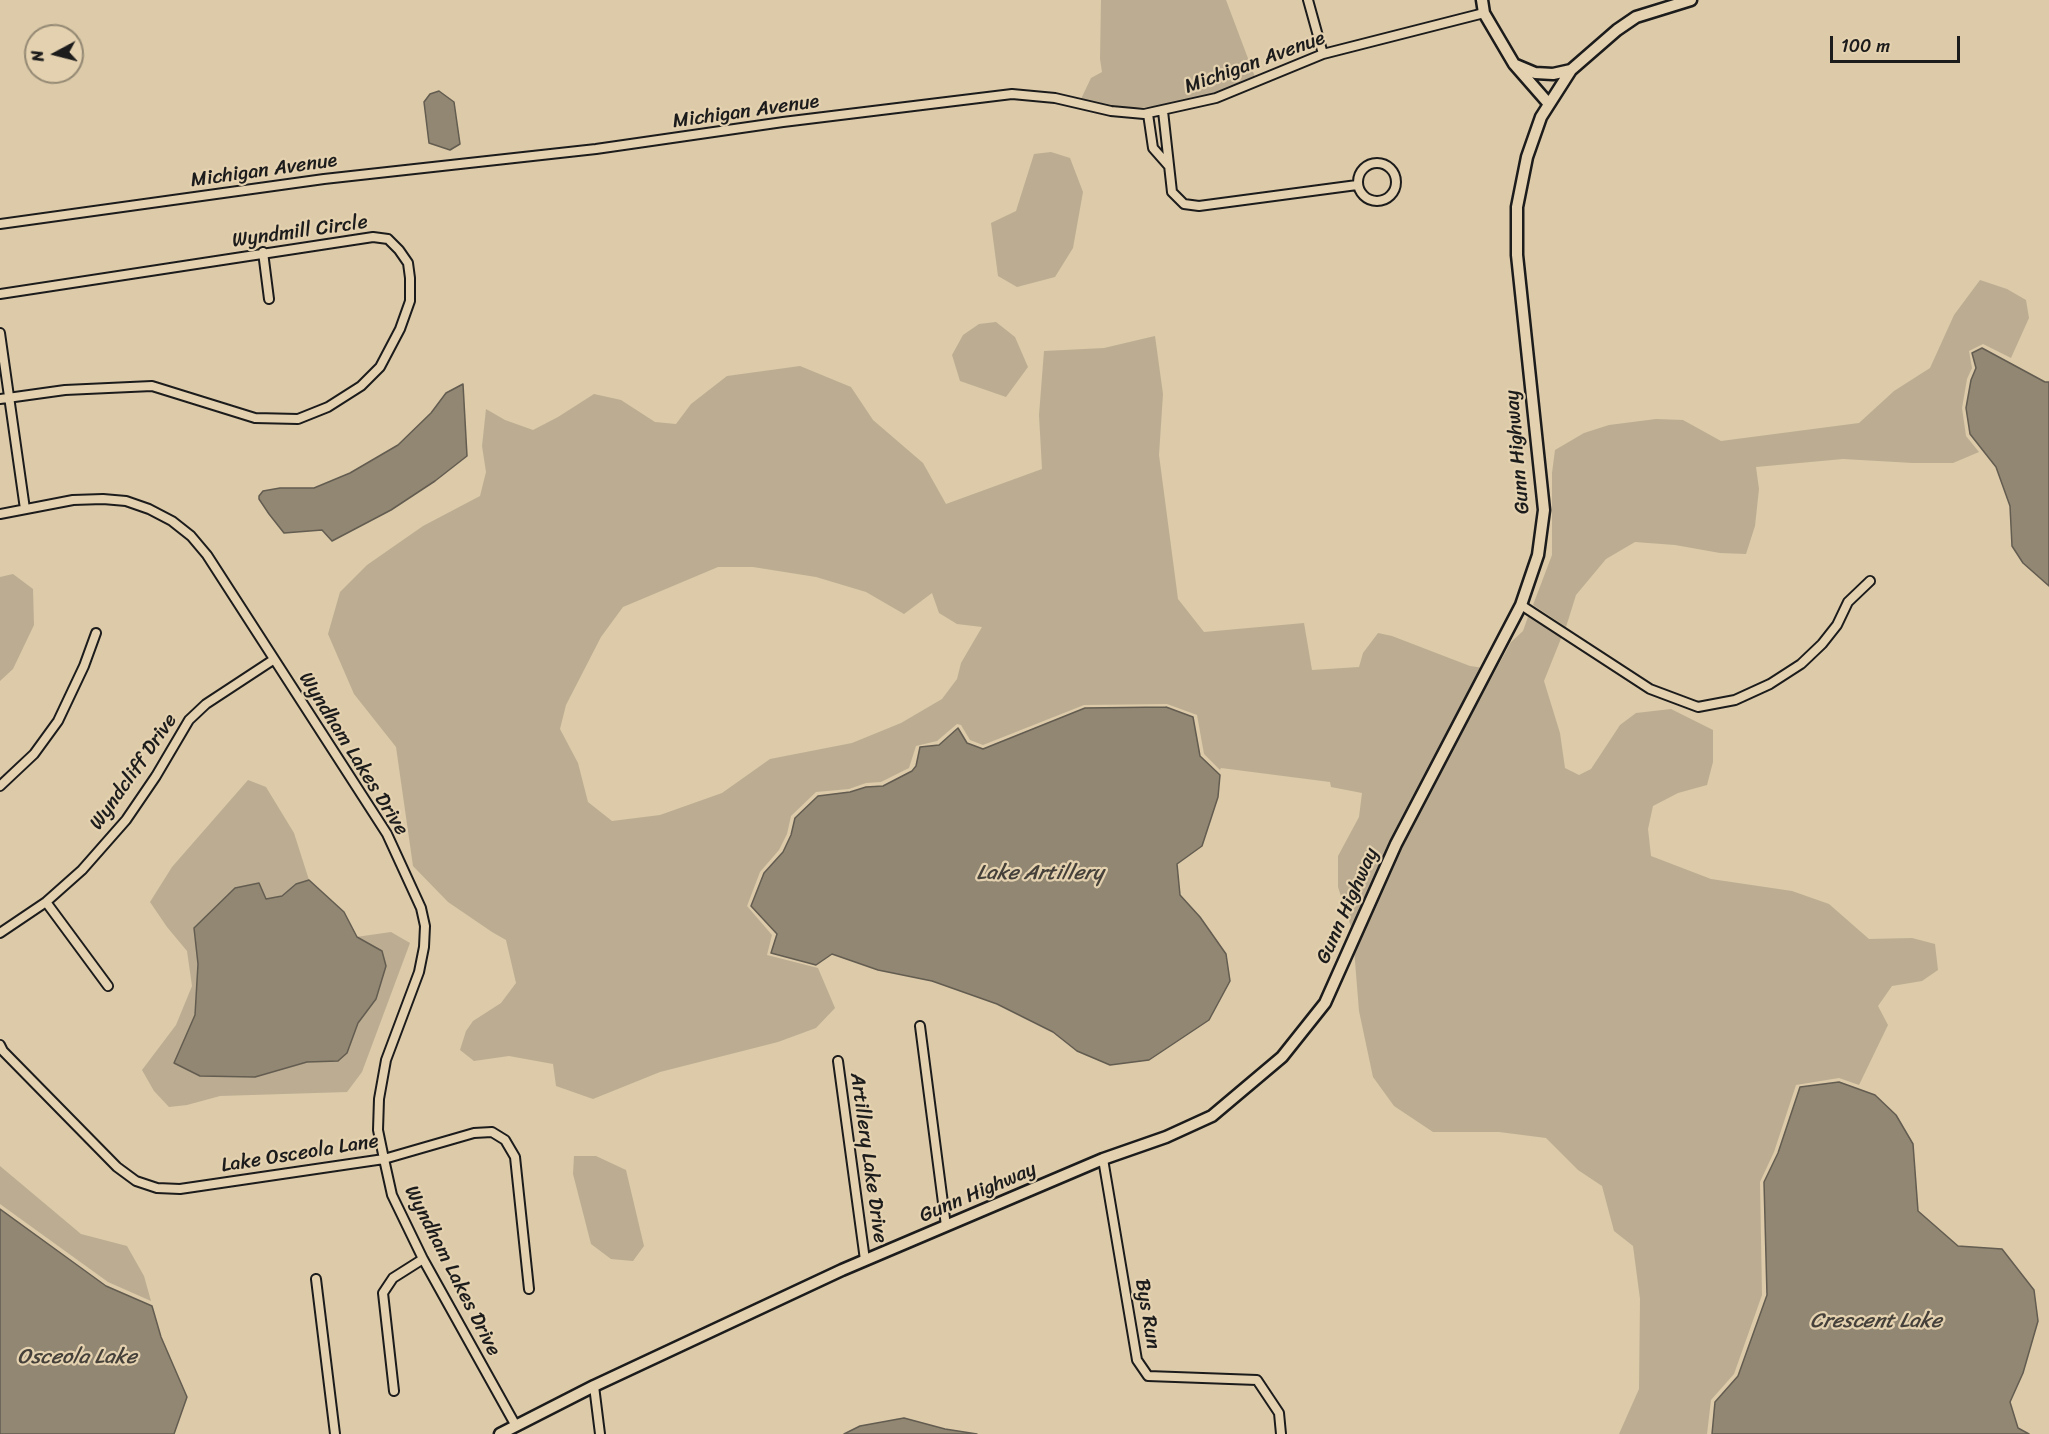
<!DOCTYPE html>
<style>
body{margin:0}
#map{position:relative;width:2049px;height:1434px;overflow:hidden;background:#dccaa9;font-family:Sriracha,sans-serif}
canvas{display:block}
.north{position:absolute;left:24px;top:24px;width:60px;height:60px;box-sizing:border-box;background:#e4d1af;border:2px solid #948974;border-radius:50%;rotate:263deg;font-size:16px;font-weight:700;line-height:24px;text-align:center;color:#1c1c1c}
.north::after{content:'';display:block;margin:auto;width:21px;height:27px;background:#1c1c1c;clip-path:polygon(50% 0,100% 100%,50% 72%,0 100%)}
.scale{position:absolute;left:1830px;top:36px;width:130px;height:27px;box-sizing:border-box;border:3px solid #1c1c1c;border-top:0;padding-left:8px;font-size:18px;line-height:21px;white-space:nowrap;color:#1c1c1c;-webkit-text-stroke:4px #e4d1af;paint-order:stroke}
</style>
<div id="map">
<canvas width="2049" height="1434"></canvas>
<div class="north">N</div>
<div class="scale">100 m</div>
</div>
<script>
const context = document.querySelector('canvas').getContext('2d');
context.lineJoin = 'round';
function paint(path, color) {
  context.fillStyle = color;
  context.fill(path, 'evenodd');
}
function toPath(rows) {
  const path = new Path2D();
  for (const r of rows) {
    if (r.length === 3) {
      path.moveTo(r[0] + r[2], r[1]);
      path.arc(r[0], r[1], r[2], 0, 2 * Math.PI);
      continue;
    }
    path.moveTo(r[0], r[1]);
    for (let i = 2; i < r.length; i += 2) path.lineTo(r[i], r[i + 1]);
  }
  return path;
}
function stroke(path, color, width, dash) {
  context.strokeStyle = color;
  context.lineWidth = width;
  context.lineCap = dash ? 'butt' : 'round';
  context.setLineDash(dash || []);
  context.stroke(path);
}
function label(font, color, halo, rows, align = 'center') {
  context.font = font + ' Sriracha,sans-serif';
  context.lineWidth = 4.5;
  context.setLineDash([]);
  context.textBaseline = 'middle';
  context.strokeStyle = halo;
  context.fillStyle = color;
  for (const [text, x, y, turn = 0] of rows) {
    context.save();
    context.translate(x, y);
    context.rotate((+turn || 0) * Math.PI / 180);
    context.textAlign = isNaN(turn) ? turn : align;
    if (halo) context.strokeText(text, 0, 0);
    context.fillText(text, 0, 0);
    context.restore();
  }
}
const green = toPath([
 [1101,0,1226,0,1255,77,1214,94,1164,106,1127,108,1081,99,1091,78,1102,72,1100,59],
 [1051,152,1070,158,1083,192,1073,248,1055,277,1017,287,998,276,991,223,1016,211,1034,154],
 [1980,280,2007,289,2026,300,2029,318,2011,358,1983,344,1969,351,1972,368,1967,379,1962,408,1966,436,1979,452,1953,463,1913,463,1843,459,1756,467,1759,489,1755,526,1746,554,1720,553,1675,545,1635,542,1606,559,1576,595,1566,627,1533,605,1552,555,1552,473,1555,450,1584,433,1609,425,1656,419,1683,420,1721,441,1859,423,1894,391,1930,368,1954,315],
 [996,322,1015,337,1028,367,1006,397,960,381,952,355,963,335,979,324],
 [1155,336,1163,394,1159,455,1178,599,1204,632,1304,623,1312,670,1359,667,1363,653,1378,633,1392,636,1470,666,1484,668,1352,930,1338,887,1338,856,1359,817,1362,793,1331,787,1330,782,1221,768,1220,770,1204,754,1197,715,1167,704,1084,705,983,745,970,740,961,725,957,724,937,741,916,746,909,768,881,782,866,783,849,789,816,792,791,816,787,834,779,850,760,872,747,906,772,935,767,955,818,968,835,1008,816,1028,778,1042,660,1072,593,1099,556,1086,553,1064,509,1056,474,1061,460,1050,466,1031,473,1021,501,1003,516,983,506,940,492,932,448,902,413,866,396,747,354,694,328,634,340,592,367,565,423,526,480,496,486,472,482,446,486,409,505,420,533,430,558,417,594,394,621,400,655,422,676,424,691,404,727,376,800,366,851,387,873,420,923,463,946,504,1042,469,1039,415,1044,351,1104,348],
 [718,567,753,567,816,577,866,592,904,614,932,593,939,613,957,624,982,627,961,663,957,679,942,699,901,723,852,743,770,759,722,793,660,815,612,821,588,802,578,763,560,729,566,705,601,637,623,607],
 [13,574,33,589,34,625,13,669,0,681,0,577],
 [1529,614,1562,636,1544,681,1560,733,1565,768,1579,775,1591,769,1620,725,1636,713,1671,709,1713,730,1713,762,1707,785,1678,793,1653,806,1648,829,1651,856,1711,879,1792,891,1829,904,1869,939,1912,938,1935,944,1938,970,1922,981,1892,986,1878,1006,1888,1025,1859,1085,1839,1078,1796,1085,1774,1152,1760,1182,1762,1295,1734,1374,1711,1400,1707,1434,1619,1434,1639,1389,1640,1299,1633,1246,1614,1231,1602,1186,1578,1170,1546,1138,1499,1132,1433,1132,1394,1106,1373,1077,1359,1011,1354,949,1400,846,1511,642,1523,631],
 [248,780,266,787,294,833,309,880,296,884,282,896,266,899,259,883,194,928,198,964,195,1015,174,1063,200,1076,255,1077,307,1062,338,1061,347,1053,358,1023,376,999,356,937,391,932,410,943,362,1072,347,1092,220,1096,187,1105,169,1107,154,1091,142,1070,176,1025,192,986,187,951,167,927,150,902,172,867],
 [574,1156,596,1156,626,1170,644,1246,633,1261,611,1259,591,1244,573,1174],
 [0,1166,81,1234,127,1246,144,1276,151,1301,108,1282,0,1204]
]);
const water = toPath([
 [439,91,454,102,460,144,450,150,429,143,424,102,430,94,439,91],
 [1982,348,2045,382,2049,382,2049,586,2023,563,2012,546,2010,506,1996,467,1970,434,1966,408,1971,380,1976,368,1972,353,1982,348],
 [463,384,467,456,435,481,391,510,332,541,322,530,284,533,269,514,259,499,259,496,263,491,280,488,314,488,350,473,398,445,431,413,446,393,463,384],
 [1166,707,1193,717,1200,756,1220,775,1218,797,1202,846,1177,864,1180,895,1200,917,1226,954,1230,981,1209,1020,1149,1060,1110,1065,1077,1051,1053,1032,997,1004,932,981,878,970,832,954,816,965,771,953,777,934,751,906,764,873,783,852,791,835,795,818,818,796,850,792,866,787,883,786,912,771,916,766,920,747,939,745,958,728,967,743,983,749,1085,708,1166,707],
 [309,880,344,912,357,937,382,951,386,966,376,999,358,1023,347,1053,338,1061,307,1062,255,1077,200,1076,174,1063,195,1015,198,964,194,928,235,888,259,883,266,899,282,896,296,884,309,880],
 [1839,1082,1875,1095,1896,1115,1913,1144,1918,1211,1958,1246,2002,1249,2034,1290,2038,1321,2023,1373,2010,1402,2018,1428,2029,1434,1712,1434,1715,1402,1738,1376,1767,1295,1764,1182,1778,1153,1800,1087,1839,1082],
 [0,1209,106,1286,152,1306,161,1337,187,1397,174,1434,0,1434,0,1209],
 [904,1418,945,1429,977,1434,844,1434,860,1426,904,1418]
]);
const minor = toPath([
 [1308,0,1323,54],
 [1163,111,1172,192,1184,204,1199,206,1357,185],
 [1148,114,1153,148,1168,165],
 [1377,182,19],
 [0,224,324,179,596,149,783,122,1012,94,1055,98,1111,111,1144,114,1216,98,1323,54,1484,13],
 [263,252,269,299],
 [0,294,373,237,388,239,399,250,408,263,410,278,410,301,400,329,380,367,361,386,328,407,298,419,255,418,152,386,65,390,0,399],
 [0,333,25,509],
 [0,514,73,500,103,499,126,501,149,509,172,521,191,536,207,555,387,834,421,908,425,926,424,947,419,972,386,1060,379,1099,378,1130,384,1159,392,1195,423,1259,516,1426],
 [1521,605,1650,689,1698,707,1735,700,1770,684,1801,664,1822,644,1837,625,1848,602,1870,581],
 [0,786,34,754,58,721,84,666,96,633],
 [46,902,108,986],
 [0,933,46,902,82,870,126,820,156,776,189,720,206,704,273,660],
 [920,1026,946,1226],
 [0,1045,3,1051,117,1167,136,1181,157,1188,180,1189,384,1159,474,1133,492,1132,505,1140,515,1157,529,1289],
 [838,1061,865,1260],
 [1103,1159,1137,1360,1148,1376,1257,1380,1279,1413,1281,1434],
 [316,1279,335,1434],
 [594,1386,600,1434],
 [394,1391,383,1293,393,1278,423,1259]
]);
const secondary = toPath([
 [1482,0,1484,13,1514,64,1549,104],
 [1516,65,1535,73,1553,74,1571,70],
 [500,1434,594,1386,842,1270,1103,1159,1166,1137,1212,1116,1282,1057,1325,1003,1396,844,1521,605,1538,555,1544,510,1517,255,1517,207,1527,157,1541,117,1571,70,1617,30,1636,17,1691,0]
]);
const streetNames = [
 ["Michigan Avenue",1255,63,-20],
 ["Michigan Avenue",746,112,-8],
 ["Michigan Avenue",264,171,-8],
 ["Wyndmill Circle",300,232,-8],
 ["Gunn Highway",1518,452,-95],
 ["Wyndham Lakes Drive",353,754,58],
 ["Wyndcliff Drive",134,772,-55],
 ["Gunn Highway",1348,906,-66],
 ["Lake Osceola Lane",300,1154,-9],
 ["Artillery Lake Drive",868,1158,82],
 ["Gunn Highway",978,1193,-23],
 ["Wyndham Lakes Drive",452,1271,63],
 ["Bys Run",1147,1314,80]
];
const waterNames = [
 ["Lake Artillery",1040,874],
 ["Crescent Lake",1876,1322],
 ["Osceola Lake",77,1358]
];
paint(green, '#bcad92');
paint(water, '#928773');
stroke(water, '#635c50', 1.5);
stroke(minor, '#1c1c1c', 12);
stroke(secondary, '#1c1c1c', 15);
stroke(minor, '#e4d1af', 8);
stroke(secondary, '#e4d1af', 10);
label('20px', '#1c1c1c', '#e4d1af', streetNames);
label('italic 21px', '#45413a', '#e4d1af', waterNames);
</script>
